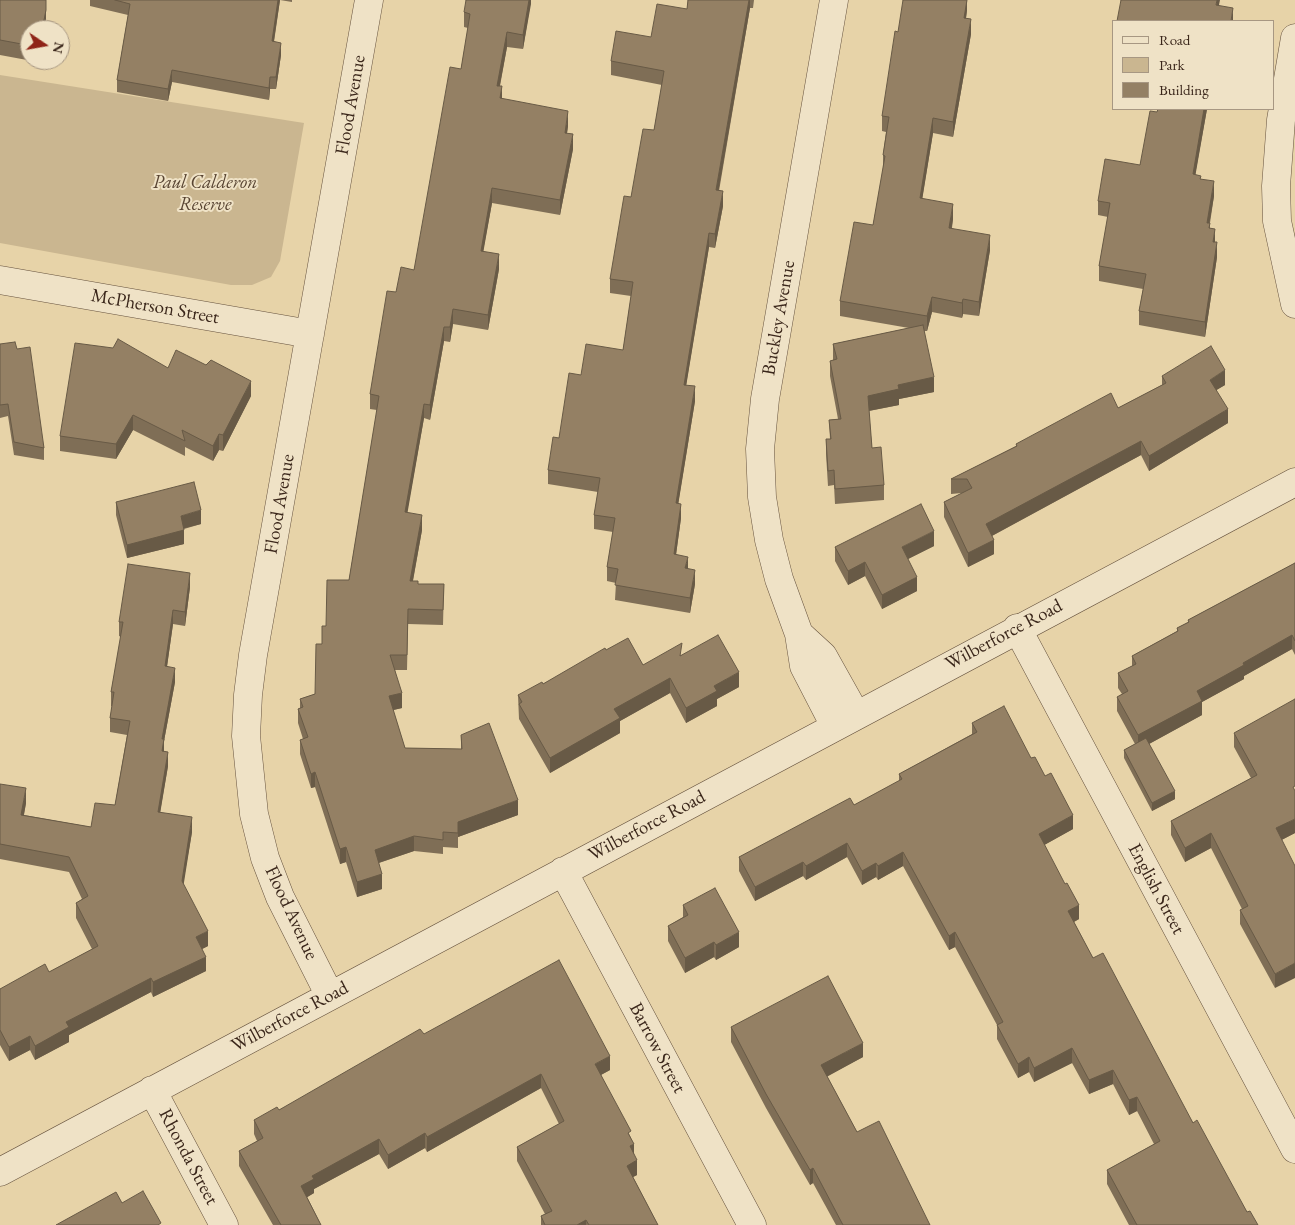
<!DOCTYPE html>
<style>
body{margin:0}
#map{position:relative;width:1295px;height:1225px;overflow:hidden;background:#e7d3a8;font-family:"EB Garamond",serif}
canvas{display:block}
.legend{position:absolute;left:1112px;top:20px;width:162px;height:90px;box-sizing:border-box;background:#efe2c6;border:1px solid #a79782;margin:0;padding:6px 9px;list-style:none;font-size:15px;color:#3b271b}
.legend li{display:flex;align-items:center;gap:10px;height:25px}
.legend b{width:25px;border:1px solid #a79782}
.north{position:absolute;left:20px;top:20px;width:50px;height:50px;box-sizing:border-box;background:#efe2c6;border:1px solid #a79782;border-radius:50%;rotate:102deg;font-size:14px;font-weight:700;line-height:20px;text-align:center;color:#3b271b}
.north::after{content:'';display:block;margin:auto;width:18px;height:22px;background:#8f2418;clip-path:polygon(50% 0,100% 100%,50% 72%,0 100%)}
</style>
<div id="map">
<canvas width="1295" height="1225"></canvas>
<ul class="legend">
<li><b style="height:6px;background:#efe2c6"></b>Road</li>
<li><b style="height:14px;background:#cab690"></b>Park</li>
<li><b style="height:14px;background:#948064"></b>Building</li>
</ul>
<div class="north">N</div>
</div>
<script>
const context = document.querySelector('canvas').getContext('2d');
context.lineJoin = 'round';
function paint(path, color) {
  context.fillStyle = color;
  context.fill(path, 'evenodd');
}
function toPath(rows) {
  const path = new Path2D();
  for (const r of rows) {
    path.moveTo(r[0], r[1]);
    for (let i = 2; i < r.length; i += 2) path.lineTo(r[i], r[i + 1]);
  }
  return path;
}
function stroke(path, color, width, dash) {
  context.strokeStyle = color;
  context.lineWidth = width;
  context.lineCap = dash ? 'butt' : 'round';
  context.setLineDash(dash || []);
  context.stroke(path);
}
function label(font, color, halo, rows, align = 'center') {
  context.font = font + ' "EB Garamond",serif';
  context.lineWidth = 4;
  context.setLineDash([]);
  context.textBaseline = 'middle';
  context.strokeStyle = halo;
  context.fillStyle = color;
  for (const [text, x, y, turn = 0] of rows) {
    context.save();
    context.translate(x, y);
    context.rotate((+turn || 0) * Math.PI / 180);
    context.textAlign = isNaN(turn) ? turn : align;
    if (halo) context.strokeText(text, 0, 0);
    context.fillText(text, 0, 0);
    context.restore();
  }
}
const green = toPath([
 [0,75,304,123,280,261,271,277,252,285,231,285,0,243]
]);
const street = toPath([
 [834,0,765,399,760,449,762,497,769,540,779,579,799,634,804,666,835,726],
 [1295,38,1281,120,1276,186,1277,221,1295,304],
 [0,280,310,334],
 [1017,628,1295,1149],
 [799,634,823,656,856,715],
 [563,871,752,1225],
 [330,996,280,897,265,858,254,814,246,736,248,695,253,655,369,0],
 [152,1090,224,1225],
 [0,1172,1295,482]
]);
const wall = toPath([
 [0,0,46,0,46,25,45,30,30,30,30,58,27,58,27,60,0,55],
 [90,0,292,0,292,2,280,0,274,42,281,55,276,89,270,89,269,100,172,82,168,101,117,92,117,80,128,15,90,6],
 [531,0,523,49,507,47,500,86,502,99,568,126,567,133,573,149,560,215,492,203,483,251,499,269,488,330,453,324,450,342,444,341,430,420,424,418,407,512,422,530,413,581,418,584,444,584,443,625,408,624,407,670,395,670,402,708,393,710,405,748,461,749,461,735,518,815,458,837,458,848,443,847,443,854,414,851,379,863,382,889,357,897,346,862,340,864,315,787,311,788,300,754,300,740,303,739,298,723,298,709,300,708,300,699,315,694,322,644,326,626,349,580,377,410,370,409,370,394,396,292,414,270,461,69,468,28,464,27,464,12],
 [688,0,754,0,753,8,750,8,719,191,723,206,715,248,709,247,686,385,695,401,678,504,681,518,676,555,688,569,695,584,690,613,615,600,616,583,607,581,607,567,613,532,594,529,594,515,598,492,548,484,548,470,581,375,623,350,631,296,610,293,610,279,631,197,654,130,662,85,611,75,611,61,651,37,687,9],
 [967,0,967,10,966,18,971,34,953,137,933,133,922,199,953,219,952,228,990,250,979,316,963,314,962,318,932,312,927,331,924,331,934,392,899,399,899,405,869,411,872,448,884,485,884,500,835,504,834,485,828,486,826,454,826,439,830,439,829,420,838,419,830,376,830,361,833,360,833,344,909,328,840,316,840,301,873,225,883,170,883,155,886,132,882,131,882,116,898,32],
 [1207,109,1195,175,1201,179,1214,196,1210,223,1210,228,1215,242,1217,257,1205,337,1139,325,1139,311,1143,289,1099,281,1099,266,1108,217,1098,215,1098,201,1140,165,1157,112],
 [0,344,17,349,44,448,44,460,14,455,8,416,0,418],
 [168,368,251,396,223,451,219,450,213,461,185,447,185,456,133,430,116,459,60,451,60,436],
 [1162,376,1225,385,1216,390,1228,423,1149,471,1141,455,992,536,994,554,968,567,944,517,944,502,962,493,951,494,951,479,1016,446,1016,444,1118,408,1162,385],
 [116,502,201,524,184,529,184,544,127,558,116,515],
 [934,546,908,559,917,591,882,609,865,576,848,585,835,561,835,547],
 [1295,563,1295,655,1292,649,1244,676,1244,679,1202,702,1202,715,1149,744,1175,799,1152,811,1124,758,1124,750,1135,744,1117,711,1117,697,1122,694,1118,688,1118,673,1132,666,1132,656,1177,631,1177,628,1188,622,1188,620],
 [190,587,185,626,173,624,167,666,175,682,164,741,164,752,168,766,160,812,192,832,183,884,208,946,202,949,206,971,153,997,151,992,69,1035,69,1042,35,1060,30,1050,9,1061,0,1045,0,989,49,972,92,949,76,918,76,903,82,899,69,872,0,859,0,784,26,803,24,815,91,827,115,805,127,735,110,732,110,718,112,706,111,706,111,692,121,637,119,636,119,622],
 [606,650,643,665,682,655,739,687,717,699,717,706,686,723,670,693,620,721,620,733,550,773,519,719,518,695,543,684],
 [972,723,1031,758,1045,776,1073,829,1044,845,1079,919,1074,922,1093,958,1247,1212,1258,1225,1129,1225,1107,1184,1107,1170,1154,1144,1137,1111,1129,1115,1113,1084,1089,1094,1072,1063,1034,1082,1029,1072,1018,1078,997,1039,997,1025,955,947,949,950,903,866,878,880,876,877,862,885,847,857,806,880,803,876,755,901,739,871,739,857,854,805,899,781,899,774,972,734],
 [1234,733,1295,833,1281,840,1275,988,1240,924,1240,910,1242,909,1211,848,1185,862,1171,835,1171,821,1251,778,1234,747],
 [683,905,739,947,716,960,714,957,685,973,668,941,668,926,683,917],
 [731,1027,863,1057,827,1076,857,1132,930,1225,836,1225,813,1183,810,1185,766,1108,731,1042],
 [424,1034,610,1070,601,1075,631,1138,637,1175,633,1177,658,1225,541,1225,541,1216,545,1214,517,1161,517,1147,559,1124,541,1088,427,1152,425,1148,388,1169,379,1154,314,1189,314,1193,307,1197,321,1225,273,1225,239,1166,239,1151,257,1141,254,1134,254,1120,279,1110]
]);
const shadedWall = toPath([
 [46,0,46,25,45,30,42,30],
 [278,0,280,0,272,53,272,41],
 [529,0,531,0,531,4,523,49,523,35],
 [749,0,750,0,750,8,716,205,716,190],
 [967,0,967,10,964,33,964,18],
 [1217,0,1220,0,1216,19,1216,5],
 [1233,8,1233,21,1231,21],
 [971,19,971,34,953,137,953,122],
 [507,32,507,47,497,100,497,86],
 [281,43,281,55,276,89,276,77],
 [172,70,172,82,168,101,168,89],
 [270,77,270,89,269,100,269,88],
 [502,86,502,101,500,98],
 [1204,109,1207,109,1193,189,1193,174],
 [568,111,568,126,565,147,565,133],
 [933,118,933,133,920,213,920,198],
 [573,134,573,149,560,215,560,200],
 [1214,181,1214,196,1207,237,1207,223],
 [492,188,492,203,481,265,481,251],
 [723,191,723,206,715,248,715,234],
 [953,204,953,219,949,243,949,228],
 [1215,229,1215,244,1213,242],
 [709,233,709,247,684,399,684,385],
 [990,235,990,250,979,316,979,302],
 [1217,242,1217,257,1205,337,1205,322],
 [499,254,499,269,488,330,488,315],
 [932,297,932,312,927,331,927,316],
 [963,299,963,314,962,318,962,303],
 [453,309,453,324,450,342,450,327],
 [444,327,444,341,430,420,430,405],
 [1225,370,1225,385,1210,394,1210,380],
 [934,377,934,392,899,399,899,405,868,411,868,396,898,385],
 [251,381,251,396,223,451,223,435],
 [695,386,695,401,676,518,676,503],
 [424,404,424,418,405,527,405,512],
 [1228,409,1228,423,1149,471,1149,456],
 [133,415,133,430,116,459,116,444],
 [219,434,219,450,213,461,213,446],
 [1141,441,1141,455,986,539,986,524],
 [681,504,681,518,674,569,674,554],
 [201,510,201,524,181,529,181,516],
 [422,515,422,530,410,596,410,581],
 [184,530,184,544,127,558,127,545],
 [934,531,934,546,902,562,902,547],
 [994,540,994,554,968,567,968,553],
 [688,557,688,571,685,568],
 [865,562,865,576,848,585,848,571],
 [695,570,695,584,690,613,690,598],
 [190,573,190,587,185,626,185,612],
 [917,577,917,591,882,609,882,595],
 [173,610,173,624,165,681,165,666],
 [1292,635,1292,649,1244,676,1244,679,1202,702,1202,715,1138,750,1138,735,1197,691,1243,663],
 [175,668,175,682,164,741,164,754,162,766,162,739],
 [739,672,739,687,717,699,717,706,686,723,686,708,714,686],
 [670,678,670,693,620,721,620,733,550,773,550,758,614,709],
 [402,693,402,708,389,711,389,696],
 [168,752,168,766,158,826,158,812],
 [315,772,315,787,311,788,311,774],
 [26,788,26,803,21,829,21,815],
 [1175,791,1175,799,1152,811,1152,803],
 [518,800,518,815,458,837,458,848,458,822],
 [1073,815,1073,829,1039,848,1039,834],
 [192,817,192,832,182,895,182,881],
 [1295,819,1295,833,1276,843,1276,828],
 [1211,833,1211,848,1185,862,1185,848],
 [414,836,414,851,375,864,375,850],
 [847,843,847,857,806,880,806,866],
 [346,847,346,862,340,864,340,849],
 [903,852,903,866,878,880,878,866],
 [803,862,803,876,755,901,755,887],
 [876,863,876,877,862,885,862,871],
 [382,874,382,889,357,897,357,882],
 [1079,905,1079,919,1068,925,1068,911],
 [208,931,208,946,196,952,196,937],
 [739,932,739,947,716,960,716,945],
 [955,932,955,947,949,950,949,936],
 [714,942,714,957,685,973,685,958],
 [206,957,206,971,153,997,153,982],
 [1295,963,1295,978,1275,988,1275,974],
 [151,978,151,992,69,1035,69,1042,35,1060,35,1046,66,1022],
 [30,1036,30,1050,9,1061,9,1047],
 [863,1043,863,1057,821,1080,821,1065],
 [1072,1048,1072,1063,1034,1082,1034,1068],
 [610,1056,610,1070,595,1078,595,1064],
 [1029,1057,1029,1072,1018,1078,1018,1064],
 [1113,1070,1113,1084,1089,1094,1089,1080],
 [541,1074,541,1088,427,1152,427,1137],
 [1137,1097,1137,1111,1129,1115,1129,1100],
 [425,1133,425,1148,388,1169,388,1155],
 [379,1139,379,1154,314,1189,314,1193,301,1201,301,1186,312,1176],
 [634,1144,634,1159,630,1146],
 [637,1160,637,1175,627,1180,627,1166],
 [813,1168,813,1183,810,1185,810,1170],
 [586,1220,586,1225,577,1225]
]);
const building = toPath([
 [0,0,46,0,46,10,42,30,30,30,30,43,27,43,27,45,0,40,0,0],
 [115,0,278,0,272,41,281,43,276,77,270,77,269,88,172,70,168,89,117,80,130,4,115,0],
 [466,0,529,0,523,35,507,32,497,86,502,86,500,98,568,111,565,133,573,134,560,200,492,188,481,251,499,254,488,315,453,309,450,327,444,327,430,405,424,404,405,512,422,515,410,581,418,581,418,584,444,584,443,610,408,609,407,655,390,655,402,693,389,696,405,748,462,749,461,735,489,723,518,800,458,822,458,833,443,832,443,840,414,836,375,850,382,874,357,882,346,847,340,849,315,772,311,774,300,740,308,737,298,709,303,707,300,699,315,694,316,644,322,644,322,626,326,626,327,580,349,580,379,396,370,394,387,291,396,292,401,267,414,270,450,67,461,69,470,14,464,12,466,0],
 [688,0,749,0,716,190,723,191,715,234,709,233,684,385,695,386,676,503,681,504,674,554,688,557,685,568,695,570,690,598,615,585,618,569,607,567,615,518,594,515,600,478,548,470,553,437,559,438,569,373,581,375,586,344,623,350,633,282,610,279,624,196,631,197,643,129,654,130,664,71,611,61,616,31,651,37,657,4,687,9,688,0],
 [903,0,967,0,964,18,971,19,953,122,933,118,920,198,953,204,949,228,990,235,979,302,963,299,962,303,932,297,927,316,840,301,854,222,873,225,885,156,883,155,889,117,882,116,895,31,898,32,903,0],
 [1121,0,1217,0,1216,5,1233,8,1231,21,1117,21,1121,0],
 [1158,109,1204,109,1193,174,1201,176,1200,179,1214,181,1207,223,1210,223,1209,228,1215,229,1213,242,1217,242,1205,322,1139,311,1146,274,1099,266,1110,203,1098,201,1105,159,1140,165,1150,111,1157,112,1158,109],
 [923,325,934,377,898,385,899,389,868,396,872,448,881,447,884,485,835,489,834,470,828,471,826,439,831,439,829,420,841,419,830,361,837,359,833,344,923,325],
 [118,339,168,368,176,350,206,365,211,360,251,381,223,435,219,434,213,446,182,430,185,441,133,415,116,444,60,436,75,343,113,348,118,339],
 [15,342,17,349,30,347,44,448,14,442,8,404,0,405,0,344,15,342],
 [1211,346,1225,370,1210,380,1228,409,1149,456,1141,441,986,524,994,540,968,553,944,502,972,488,967,479,951,479,1017,446,1016,444,1111,393,1118,408,1166,383,1162,376,1211,346],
 [194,482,201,510,181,516,184,530,127,545,116,502,194,482],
 [921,504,934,531,902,547,917,577,882,595,865,562,848,571,835,547,921,504],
 [1295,563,1295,641,1292,635,1243,663,1244,665,1197,691,1202,701,1138,735,1117,697,1128,691,1118,673,1136,664,1132,656,1178,631,1177,628,1189,622,1188,620,1295,563],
 [128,564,190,573,185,612,173,610,165,666,175,668,162,739,164,739,162,751,168,752,158,812,192,817,182,881,208,931,196,937,206,957,153,982,151,978,66,1022,69,1027,35,1046,30,1036,9,1047,0,1030,0,989,45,964,49,972,98,946,76,903,88,896,69,857,0,844,0,784,26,788,21,815,91,827,95,803,115,805,130,721,110,718,114,692,111,692,123,622,119,622,128,564],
 [718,635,739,672,714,686,717,691,686,708,670,678,614,709,620,718,550,758,519,704,522,702,518,695,542,682,543,684,605,648,606,650,628,638,643,665,682,643,680,656,718,635],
 [1295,699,1295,786,1293,787,1295,791,1295,819,1276,828,1295,866,1295,963,1275,974,1240,910,1248,906,1211,833,1185,848,1171,821,1257,775,1234,733,1295,699],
 [1004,706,1031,758,1035,757,1045,776,1051,773,1073,815,1039,834,1065,884,1067,883,1079,905,1068,911,1093,958,1103,953,1193,1123,1197,1120,1247,1212,1250,1211,1258,1225,1137,1225,1107,1170,1160,1141,1137,1097,1129,1100,1113,1070,1089,1080,1072,1048,1034,1068,1029,1057,1018,1064,997,1025,1003,1022,955,932,949,936,903,852,878,866,876,863,862,871,847,843,806,866,803,862,755,887,739,857,850,798,854,805,902,779,899,774,977,732,972,723,1004,706],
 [1146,738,1175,791,1152,803,1124,750,1146,738],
 [715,888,739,932,716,945,714,942,685,958,668,926,688,915,683,905,715,888],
 [559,960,610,1056,595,1064,631,1131,628,1133,634,1144,630,1146,637,1160,627,1166,658,1225,589,1225,586,1220,577,1225,545,1225,541,1216,552,1211,517,1147,564,1121,541,1074,427,1137,425,1133,388,1155,379,1139,312,1176,314,1179,301,1186,321,1225,281,1225,239,1151,263,1138,254,1120,277,1107,279,1110,420,1029,424,1034,559,960],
 [828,976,863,1043,821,1065,857,1132,879,1121,930,1225,843,1225,813,1168,810,1170,766,1094,731,1027,828,976],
 [143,1191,161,1223,158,1225,56,1225,116,1192,122,1203,143,1191]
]);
const streetNames = [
 ["Flood Avenue",351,105,-80],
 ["McPherson Street",155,307,10],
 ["Buckley Avenue",779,318,-80],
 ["Flood Avenue",280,504,-80],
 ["Wilberforce Road",1004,635,-28],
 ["Wilberforce Road",647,826,-28],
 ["English Street",1156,889,62],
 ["Flood Avenue",291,913,65],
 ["Wilberforce Road",290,1017,-28],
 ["Barrow Street",657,1048,62],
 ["Rhonda Street",188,1157,62]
];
const parkNames = [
 ["Paul Calderon",205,183],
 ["Reserve",205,205]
];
paint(green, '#cab690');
stroke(street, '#66523e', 29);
stroke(street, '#efe2c6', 28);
paint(wall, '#7f6e56');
paint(shadedWall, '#685a46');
paint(building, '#948064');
stroke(building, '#685a46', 1);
label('19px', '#3b271b', '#efe2c6', streetNames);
label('italic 19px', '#584432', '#efe2c6', parkNames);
</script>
